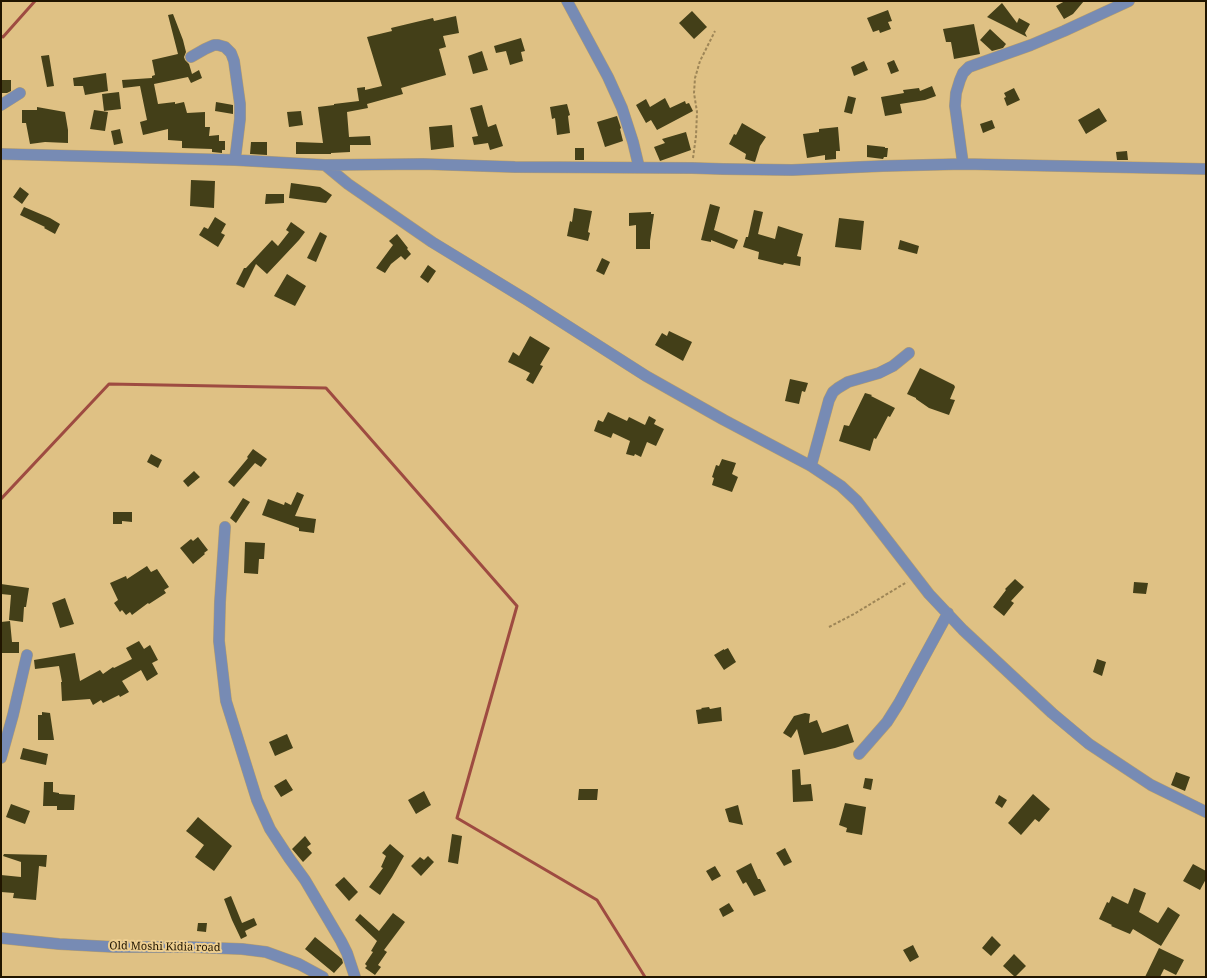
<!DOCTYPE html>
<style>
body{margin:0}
#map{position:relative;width:1207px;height:978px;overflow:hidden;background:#dfc184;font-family:"Noto Serif",serif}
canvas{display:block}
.frame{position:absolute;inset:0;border:2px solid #201500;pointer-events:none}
</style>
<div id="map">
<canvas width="1207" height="978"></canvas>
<div class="frame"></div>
</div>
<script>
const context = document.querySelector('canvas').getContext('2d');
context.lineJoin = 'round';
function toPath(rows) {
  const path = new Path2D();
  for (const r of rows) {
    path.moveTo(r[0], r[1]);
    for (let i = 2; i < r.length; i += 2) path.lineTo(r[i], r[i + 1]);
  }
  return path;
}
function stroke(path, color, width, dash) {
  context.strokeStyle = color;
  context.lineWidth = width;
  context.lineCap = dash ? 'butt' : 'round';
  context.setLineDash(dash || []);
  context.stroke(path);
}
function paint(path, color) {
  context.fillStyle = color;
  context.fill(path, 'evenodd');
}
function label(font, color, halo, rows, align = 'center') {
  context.font = font + ' "Noto Serif",serif';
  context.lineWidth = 4;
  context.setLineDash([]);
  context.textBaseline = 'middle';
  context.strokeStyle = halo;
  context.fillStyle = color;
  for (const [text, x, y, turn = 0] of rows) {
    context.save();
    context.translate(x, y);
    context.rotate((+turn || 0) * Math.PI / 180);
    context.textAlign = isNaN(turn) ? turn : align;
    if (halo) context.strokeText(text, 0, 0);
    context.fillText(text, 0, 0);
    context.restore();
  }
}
const stream = toPath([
 [1,36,3,37,35,1],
 [1,499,109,384,326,388,517,606,457,818,597,900,645,977]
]);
const building = toPath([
 [1065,1,1084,1,1073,14,1064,19,1056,6],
 [1002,3,1017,23,1019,18,1030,24,1025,33,1027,37,987,17],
 [888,10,892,21,888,22,891,29,880,33,879,30,873,32,867,18],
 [692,11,707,27,694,39,679,23],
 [173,14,183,40,186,52,184,57,185,60,189,64,192,74,199,70,202,78,191,83,188,77,154,84,158,104,175,102,175,104,184,102,187,113,205,112,205,127,210,127,209,136,219,135,219,141,225,141,225,150,222,150,222,153,212,152,212,149,182,148,182,141,168,140,168,129,143,135,140,122,147,120,140,86,123,88,122,80,152,78,152,76,155,75,152,60,178,54,168,15],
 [456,16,459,33,443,36,446,47,439,49,446,75,401,88,403,94,367,104,368,108,347,112,349,137,370,136,371,145,350,145,350,152,331,153,331,154,296,154,296,142,323,143,318,107,334,105,334,104,359,101,357,88,365,87,365,90,382,86,367,37,392,31,391,28,416,22,433,18,434,21],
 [974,24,980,54,954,59,951,42,946,42,943,29],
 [990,29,1006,44,1003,48,992,51,980,40],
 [521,38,525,51,521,52,523,61,510,65,506,51,496,53,494,46],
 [482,51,488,70,473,74,468,56],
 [49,55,54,86,47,87,41,56],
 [894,60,899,71,891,74,887,63],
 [864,61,868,70,854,76,851,67],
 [106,73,108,91,85,95,83,86,74,86,73,78],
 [1,80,11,80,11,91,7,93,1,93],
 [932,86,936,96,925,100,900,104,902,113,885,116,881,97,904,93,903,90,919,88,920,91],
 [1014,88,1020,100,1007,106,1004,98,1006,97,1004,93],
 [119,92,121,109,104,111,102,94],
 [848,96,856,98,852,114,844,112],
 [665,98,670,108,685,101,686,104,689,103,693,111,657,130,651,120,646,123,636,105,646,99,650,107],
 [216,102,233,105,233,114,215,111],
 [567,104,570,115,568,116,570,133,557,135,555,118,552,119,550,107],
 [482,105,488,127,496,124,503,146,490,150,488,143,474,145,472,137,478,136,470,108],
 [37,107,65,112,68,130,68,143,45,142,30,144,26,123,22,123,22,110,37,110],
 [1099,108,1107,121,1086,134,1078,120],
 [94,110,108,112,105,131,90,129],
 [301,111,303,125,289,127,287,112],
 [617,116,621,128,620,129,623,141,605,147,597,122],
 [992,120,995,128,983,133,980,124],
 [742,123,766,137,760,146,755,162,745,159,746,154,729,144,734,134,736,135],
 [452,125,454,147,431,150,429,127],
 [838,127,840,151,836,151,836,159,825,160,825,155,807,158,803,134,819,132,819,129],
 [120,129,123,143,114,145,111,131],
 [686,132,691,150,660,161,654,147,665,143,662,139],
 [251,142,267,142,267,155,250,154],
 [867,145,885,147,885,148,888,148,887,157,884,157,883,159,867,157],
 [575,148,584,148,584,160,575,160],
 [1127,151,1128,160,1117,160,1116,152],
 [191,180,215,181,214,208,190,206],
 [291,183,320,187,332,195,326,203,289,198],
 [20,187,29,194,22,204,13,197],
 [266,194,284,194,284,203,265,204],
 [710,204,720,207,714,230,738,240,734,249,711,240,711,242,701,240],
 [24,207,50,218,60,224,55,234,44,228,45,227,20,215],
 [574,208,592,211,588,232,590,233,588,241,567,236,570,221,572,222],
 [754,210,763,212,758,234,775,239,778,226,803,234,797,256,801,257,800,266,784,263,783,265,758,259,759,252,743,247,746,237,748,237],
 [651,212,651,214,654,214,650,241,650,249,636,249,636,225,629,226,629,213],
 [215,217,226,224,221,233,225,235,218,247,199,235,204,227,208,229],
 [839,218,864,221,861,250,835,247],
 [291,222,305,232,299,240,267,274,256,264,244,288,236,284,244,268,246,268,272,240,278,246,289,232,286,230],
 [320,232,327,236,316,262,307,258],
 [397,234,408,248,407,249,411,254,405,260,401,256,391,264,385,273,376,268,393,245,389,241],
 [900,240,919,246,917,254,898,249],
 [602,258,610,262,604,275,596,271],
 [428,265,436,271,428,283,420,277],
 [287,274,306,286,295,306,274,296],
 [669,331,692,342,683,361,655,345,662,333,667,336],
 [530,336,550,348,540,365,543,366,533,384,526,380,530,373,508,362,513,352,519,356],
 [920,368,954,385,955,387,950,399,955,400,949,415,929,408,916,399,916,398,907,394],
 [790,379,808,383,805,392,802,391,799,404,785,401],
 [865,393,872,395,871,396,895,408,890,417,888,416,876,439,874,438,870,451,839,441,844,425,849,426],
 [608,412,627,421,629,417,645,425,649,416,656,420,654,424,664,429,656,446,647,442,641,457,635,454,634,456,626,454,630,441,613,433,611,438,594,431,598,420,603,422],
 [253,449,267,459,261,467,255,463,234,487,228,482,248,458,247,457],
 [151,454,162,460,158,468,147,462],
 [722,459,736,463,732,474,738,477,732,492,712,485,714,478,712,477,716,465,719,466],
 [194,471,200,477,188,487,183,481],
 [297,492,304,495,295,516,316,519,314,533,299,531,299,528,262,515,268,499,284,505,285,502,291,505],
 [243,498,250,502,236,523,230,518],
 [113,512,132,512,132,522,122,521,122,524,113,524],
 [198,537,208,550,204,553,205,554,193,564,180,548,191,539,193,541],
 [245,542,265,543,264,559,259,559,258,574,244,573],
 [147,566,151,572,157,569,169,587,164,590,166,593,149,604,148,603,132,615,130,612,126,615,122,610,120,612,114,603,118,600,110,583,126,576,127,579],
 [1015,579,1024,587,1011,601,1014,603,1004,616,993,607,1006,590,1005,589],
 [1134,582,1148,583,1146,594,1133,593],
 [1,584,29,588,26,607,24,607,23,622,9,620,11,595,1,594],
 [65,598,74,624,60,628,52,603],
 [10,621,12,642,19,642,19,653,1,653,1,622],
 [139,641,144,649,150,645,158,660,152,663,158,674,147,681,141,670,122,681,129,692,120,697,119,695,103,703,101,700,93,705,90,699,62,701,61,682,62,682,59,666,35,669,34,660,75,653,80,681,100,670,103,674,113,667,114,668,132,659,126,648],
 [728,648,736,662,724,670,714,655,724,649,724,650],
 [1097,659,1106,662,1102,676,1093,672],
 [709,707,710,709,721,707,722,721,698,724,696,710,702,709,701,708],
 [42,712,50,713,54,740,38,740,38,715,42,715],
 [805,713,810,714,809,723,817,720,822,733,848,724,854,742,835,748,804,755,797,729,791,738,783,733,794,716],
 [287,734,293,748,275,756,269,742],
 [23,748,48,754,46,765,20,759],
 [800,769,801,785,811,784,813,801,793,802,792,770],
 [1176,772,1190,777,1185,791,1171,785],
 [865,778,873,779,871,790,863,788],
 [286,779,293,790,281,797,274,786],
 [44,782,53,782,53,792,59,793,59,794,75,795,74,810,57,810,57,806,43,806],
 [579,789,598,789,597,800,578,800],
 [424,791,431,805,416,814,408,800],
 [1033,794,1050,809,1039,822,1035,819,1021,835,1008,823],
 [999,795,1007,800,1002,808,995,803],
 [845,803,866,807,862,835,846,832,847,828,839,825],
 [11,804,30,811,25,824,6,817],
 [738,805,743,825,729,822,725,809],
 [198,817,232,846,214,871,195,857,204,845,186,831],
 [452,834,462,836,458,864,448,862],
 [305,836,311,844,307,847,312,853,303,862,292,849],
 [390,844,404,856,392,877,380,895,369,887,383,868,381,867,386,856,382,853],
 [785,848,792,862,784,866,776,853],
 [4,854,47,855,46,867,39,866,36,900,13,898,14,893,1,892,1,875,21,877,21,862,3,856],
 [428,856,434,862,421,876,411,866,420,857,424,860],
 [751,863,758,879,760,879,766,891,754,896,746,882,743,884,736,871],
 [1193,864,1206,871,1206,879,1200,890,1183,881],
 [715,866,721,876,712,881,706,871],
 [344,877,358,892,349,901,335,885],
 [1134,888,1146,893,1139,912,1158,923,1168,907,1180,915,1161,946,1133,929,1130,934,1111,926,1112,925,1099,919,1107,902,1109,903,1112,896,1128,904],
 [231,896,242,923,254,918,257,925,245,931,247,936,241,939,232,920,224,899],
 [729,903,734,911,723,917,719,909],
 [393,913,405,922,384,950,387,952,378,965,381,967,375,975,365,968,367,966,365,964,373,952,371,951,377,941,355,920,360,914,379,931],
 [198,923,207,923,206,932,197,931],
 [992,936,1001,945,991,956,982,948],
 [315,937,342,959,343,963,334,973,305,949],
 [913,945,919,957,910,962,903,950],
 [1159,948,1184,960,1176,975,1164,969,1160,977,1145,977],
 [1014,954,1026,966,1015,977,1003,966]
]);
const path = toPath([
 [693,158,696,136,697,112,694,93,695,78,700,61,715,31],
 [829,627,854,614,907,582]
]);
const minor = toPath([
 [567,1,608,77,622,108,633,142,639,167],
 [191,57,205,49,214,45,218,45,225,47,231,53,234,61,240,104,240,119,235,160],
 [1,105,20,93],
 [1,154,235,160,325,165,423,164,515,167,692,168,723,169,792,170,883,166,963,164,1206,169],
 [963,164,955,106,956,93,960,80,963,73,969,67,1031,45,1064,31,1129,1],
 [325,165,348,184,432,242,527,300,646,376,724,420,811,466,841,486,857,501,929,594,963,630,1052,713,1089,744,1151,785,1206,812],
 [811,466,829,400,833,392,838,388,848,382,879,373,893,366,909,353],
 [225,527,220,602,219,641,226,701,257,800,270,829,289,858,305,880,341,941,347,953,355,977],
 [859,754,887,722,899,703,948,613],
 [1,758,13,715,27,655],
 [1,938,59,944,115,947,188,947,242,949,266,952,299,964,323,977]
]);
const streetNames = [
 ["Old Moshi Kidia road",165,947,1]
];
stroke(stream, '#9e4b41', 3);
paint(building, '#433f18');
stroke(minor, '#b99f6a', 12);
stroke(path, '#9e8657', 2, [3, 2]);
stroke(minor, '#778bb4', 11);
label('11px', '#201500', '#edce90', streetNames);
</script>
